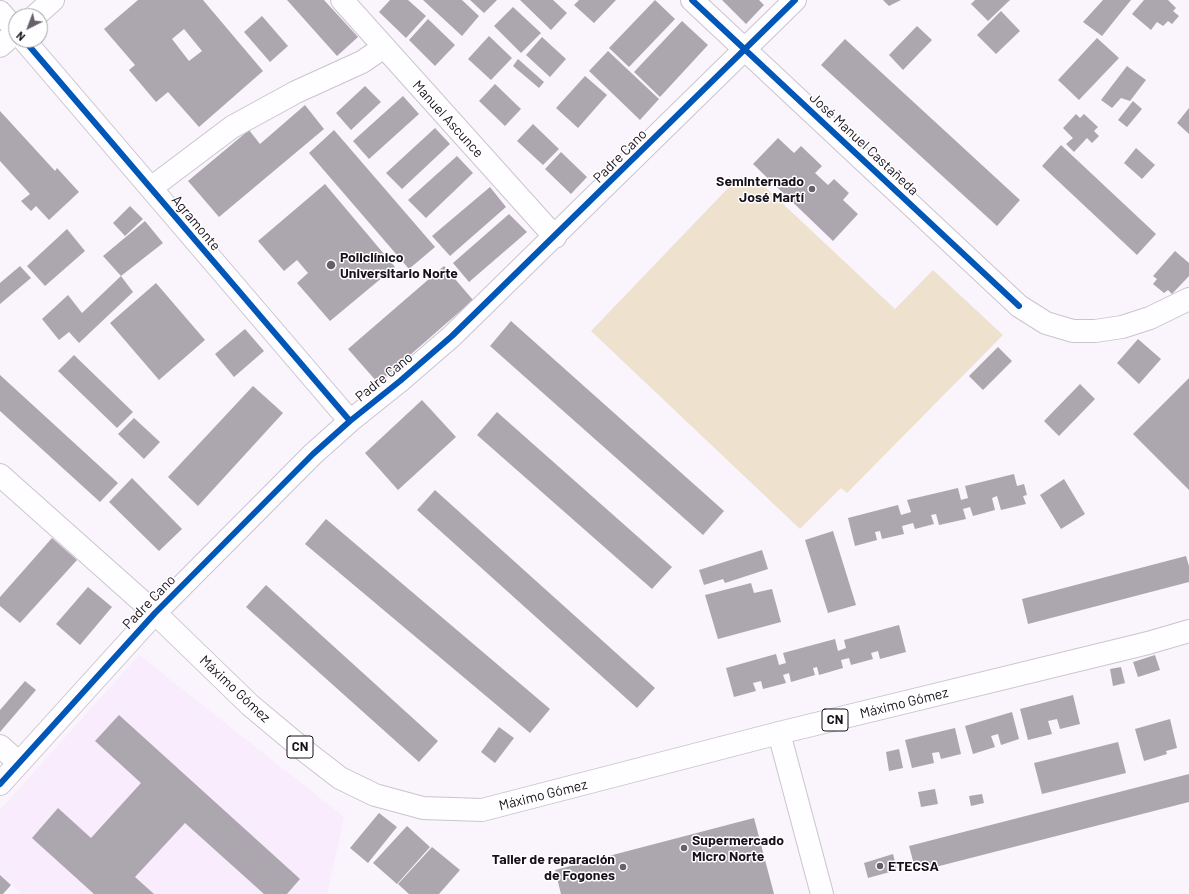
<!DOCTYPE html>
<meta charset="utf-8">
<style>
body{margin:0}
#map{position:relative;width:1189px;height:894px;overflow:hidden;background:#faf4fc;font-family:Barlow,sans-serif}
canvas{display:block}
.north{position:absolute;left:8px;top:8px;width:40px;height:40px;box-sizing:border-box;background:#fff;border:1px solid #a3a0a4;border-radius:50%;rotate:222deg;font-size:11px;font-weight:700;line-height:16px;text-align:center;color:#18111b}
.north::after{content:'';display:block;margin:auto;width:14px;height:18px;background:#67606a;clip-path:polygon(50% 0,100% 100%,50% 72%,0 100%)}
</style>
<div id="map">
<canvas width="1189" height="894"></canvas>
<div class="north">N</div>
</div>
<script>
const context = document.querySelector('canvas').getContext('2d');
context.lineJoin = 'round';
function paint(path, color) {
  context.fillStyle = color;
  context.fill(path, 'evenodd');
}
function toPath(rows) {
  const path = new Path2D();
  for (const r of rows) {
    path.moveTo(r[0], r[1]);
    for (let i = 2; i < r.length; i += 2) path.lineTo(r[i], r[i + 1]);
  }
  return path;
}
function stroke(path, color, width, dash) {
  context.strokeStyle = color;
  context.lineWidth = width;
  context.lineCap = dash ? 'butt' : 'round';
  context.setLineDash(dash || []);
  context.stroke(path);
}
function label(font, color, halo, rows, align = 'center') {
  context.font = font + ' Barlow,sans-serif';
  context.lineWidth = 3;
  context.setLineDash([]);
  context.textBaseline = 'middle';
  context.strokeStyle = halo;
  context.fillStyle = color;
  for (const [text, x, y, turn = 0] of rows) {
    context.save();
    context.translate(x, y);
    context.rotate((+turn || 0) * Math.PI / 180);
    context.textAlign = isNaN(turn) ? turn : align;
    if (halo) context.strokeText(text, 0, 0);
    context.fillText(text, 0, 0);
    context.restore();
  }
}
const built = toPath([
 [139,655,344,817,327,894,22,894,0,874,0,810]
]);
const green = toPath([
 [751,180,764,186,895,309,933,270,1003,335,847,493,841,488,800,529,591,331,730,186]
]);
const building = toPath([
 [138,0,203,0,263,71,199,127,168,92,156,102,129,70,135,65,104,29],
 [184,29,202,51,189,61,172,39],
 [287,0,324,0,358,37,337,56],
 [390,0,408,0,426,16,406,38,379,12],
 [423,0,462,0,479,16,462,36],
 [470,0,497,0,484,13],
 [520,0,553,0,567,13,551,30],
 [579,0,616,0,594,23,574,5],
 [655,0,675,19,629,67,609,48],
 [722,0,759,0,764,5,746,24],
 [883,0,901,0,889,6],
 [975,0,1010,0,988,21,971,4],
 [1103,0,1131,0,1102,36,1083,22],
 [1144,0,1168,0,1176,8,1173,11,1179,16,1172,24,1168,21,1163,26,1157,22,1151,30,1132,14],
 [513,7,541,33,521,53,494,26],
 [1001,11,1020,31,996,54,977,35],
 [262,16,288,46,270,62,244,32],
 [428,19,455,45,435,66,409,40],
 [682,21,708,45,660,97,634,72],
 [917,26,932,40,903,70,889,55],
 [489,36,512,58,491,80,468,59],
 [542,37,566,59,550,77,526,55],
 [1097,38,1119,58,1079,100,1058,80],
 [845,39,1020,200,997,226,821,65],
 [608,51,659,99,640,120,589,71],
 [518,59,544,82,539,88,513,66],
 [1127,66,1146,80,1130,101,1121,98,1112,108,1101,100],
 [585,76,607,95,578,128,556,108],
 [495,84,521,109,505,126,479,101],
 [365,86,381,102,351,130,336,113],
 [403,96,419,114,369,159,353,141],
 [1133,101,1142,109,1127,127,1118,120],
 [305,105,324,129,219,217,188,181,249,130,260,144],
 [1189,108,1189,134,1177,123],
 [0,111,55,171,57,168,79,192,49,220,36,206,31,211,21,201,30,194,0,161],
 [1076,114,1080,118,1084,114,1098,127,1094,131,1099,136,1092,143,1087,138,1074,152,1066,144,1073,138,1063,128],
 [533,124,559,149,543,165,517,141],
 [435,128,450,144,402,189,386,173],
 [334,130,435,247,409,269,309,153],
 [778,138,794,153,801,146,822,166,815,173,828,185,834,179,849,193,843,200,858,214,833,241,753,164],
 [1061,145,1156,234,1137,255,1042,166],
 [1136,148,1155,165,1142,179,1124,163],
 [561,152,587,177,571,194,545,169],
 [457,156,473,173,426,218,408,200],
 [325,184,395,267,330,321,297,283,308,273,297,260,284,271,258,241],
 [490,187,506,207,450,256,432,236],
 [130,206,143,219,125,236,113,223],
 [509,214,527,232,469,282,453,263],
 [145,221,163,243,121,276,103,256],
 [67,229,85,251,45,286,27,266],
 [1175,251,1189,263,1189,276,1172,294,1168,290,1164,293,1153,284,1157,279,1153,276],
 [20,266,31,278,0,304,0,283],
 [444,266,473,300,378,383,348,349],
 [121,276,133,292,79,343,69,332,59,340,42,319,68,295,82,313],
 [156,283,205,340,159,380,110,323],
 [511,321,724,511,703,535,490,346],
 [245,329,264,351,234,377,215,354],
 [1138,339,1161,359,1139,384,1117,363],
 [998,347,1012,361,983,390,969,376],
 [74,355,133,412,117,428,58,371],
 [0,375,118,483,100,502,0,411],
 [1189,378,1189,490,1133,434],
 [1080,384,1095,399,1059,436,1044,421],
 [253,386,283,413,198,506,168,477],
 [422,400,456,437,398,490,365,453],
 [497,412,672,567,652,589,477,435],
 [134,418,160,442,144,459,118,434],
 [1014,474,1017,486,1024,484,1027,495,1023,496,1026,504,1001,510,997,496,992,498,995,510,973,516,970,507,963,509,966,519,939,525,936,514,931,515,934,524,915,529,913,523,902,526,904,534,882,539,880,531,875,532,877,540,855,546,848,518,898,505,901,515,911,512,907,500,958,488,961,500,968,498,965,486],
 [132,478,182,529,159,551,109,502],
 [1064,479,1085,514,1061,529,1040,495],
 [435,490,655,688,637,708,417,510],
 [326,519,550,709,530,733,305,544],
 [833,531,856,605,828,613,805,540],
 [52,538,77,560,20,623,0,606,0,597],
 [762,550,768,569,725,583,723,579,704,585,699,570],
 [1186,556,1189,566,1189,582,1028,624,1022,599],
 [751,583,754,593,772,589,781,622,718,639,705,595],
 [266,585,438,741,419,762,246,607],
 [88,587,112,607,80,645,56,624],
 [899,625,906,652,880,659,878,651,871,653,873,659,851,665,849,658,841,660,843,668,819,675,817,667,813,668,815,675,791,682,789,673,783,675,786,683,763,689,761,681,753,683,756,691,734,697,726,668,776,654,779,665,786,663,783,653,835,639,838,651,846,648,844,640],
 [1155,655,1160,670,1138,677,1133,662],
 [1121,667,1125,683,1113,686,1110,669],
 [25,681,36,690,0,732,0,710],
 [1073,695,1080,724,1060,729,1057,719,1048,721,1052,734,1028,740,1020,709],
 [1012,712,1019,739,1001,745,998,734,991,736,995,747,973,754,965,726],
 [119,715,300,879,287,894,264,894,185,823,135,877,154,894,94,894,32,838,58,808,91,838,141,783,95,741],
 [1170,719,1177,748,1166,751,1167,754,1144,761,1135,729],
 [499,727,514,738,495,763,481,752],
 [955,728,961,754,941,759,939,752,932,753,934,763,912,768,905,740],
 [1118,742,1126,773,1042,794,1034,763],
 [899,749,903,768,889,771,886,752],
 [1189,774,1189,802,916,872,909,846],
 [935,789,938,804,921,807,918,792],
 [982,794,984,803,971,806,969,796],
 [379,813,397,827,368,863,350,848],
 [754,818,774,894,561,894,555,870],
 [407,826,430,847,397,884,373,863],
 [432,847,460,870,439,894,409,894,398,884],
 [893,854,897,870,868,878,864,863],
 [0,875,11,885,3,894,0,894]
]);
const minor = toPath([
 [342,0,555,237],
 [692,0,1019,306,1046,323,1073,331,1095,331,1122,327,1150,318,1189,299],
 [0,12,16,30],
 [35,16,53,0],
 [24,40,350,421],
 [0,46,16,32],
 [151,188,232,127,296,92,362,62,384,47],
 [779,733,822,894],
 [0,746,19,763],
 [0,784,155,613,313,454,350,421,400,381,452,336,795,0]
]);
const major = toPath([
 [0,475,155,613,250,705,305,751,340,778,375,795,423,808,482,810,779,733,1148,643,1189,631]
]);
const cycleway = toPath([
 [692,0,1019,306],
 [24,40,350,421],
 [0,784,155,613,313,454,350,421,400,381,452,336,795,0]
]);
const markers = [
 [812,189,4,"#67606a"],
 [331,265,5,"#67606a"],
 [684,848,4,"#67606a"],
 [880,866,4,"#67606a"],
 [623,867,4,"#67606a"]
];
const shields = [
 [835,720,26],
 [300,747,26]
];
const shieldNames = [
 ["CN",835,720],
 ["CN",300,747]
];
const streetNames = [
 ["Manuel Ascunce",448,119,48],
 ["José Manuel Castañeda",864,144,43],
 ["Padre Cano",620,156,-45],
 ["Agramonte",196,223,50],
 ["Padre Cano",384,377,-39],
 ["Padre Cano",149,602,-46],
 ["Máximo Gómez",235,689,43],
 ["Máximo Gómez",904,703,-14],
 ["Máximo Gómez",543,795,-14]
];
const poiNames = [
 ["Seminternado",804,181,"right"],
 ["José Martí",804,197,"right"],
 ["Policlínico",340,257],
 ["Universitario Norte",340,273],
 ["Supermercado",692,840],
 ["Micro Norte",692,856],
 ["Taller de reparación",615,859,"right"],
 ["de Fogones",615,875,"right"],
 ["ETECSA",888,866]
];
paint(built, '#f8ecfd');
paint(green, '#eee2cf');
paint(building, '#aca6af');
stroke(minor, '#cbc4cd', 24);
stroke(major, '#cbc4cd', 24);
stroke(minor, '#fefdff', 22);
stroke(major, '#fefdff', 22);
stroke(cycleway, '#0057b8', 6);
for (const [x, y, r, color] of markers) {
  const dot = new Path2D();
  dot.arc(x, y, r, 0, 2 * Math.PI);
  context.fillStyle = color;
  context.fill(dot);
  stroke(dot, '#fff', 1.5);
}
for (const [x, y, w] of shields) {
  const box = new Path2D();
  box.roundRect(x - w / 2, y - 11, w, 22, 3);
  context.fillStyle = '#fff';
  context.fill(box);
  stroke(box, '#18111b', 1);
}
label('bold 13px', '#18111b', null, shieldNames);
label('14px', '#18111b', '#fff', streetNames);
label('bold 14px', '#18111b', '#fff', poiNames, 'left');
</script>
